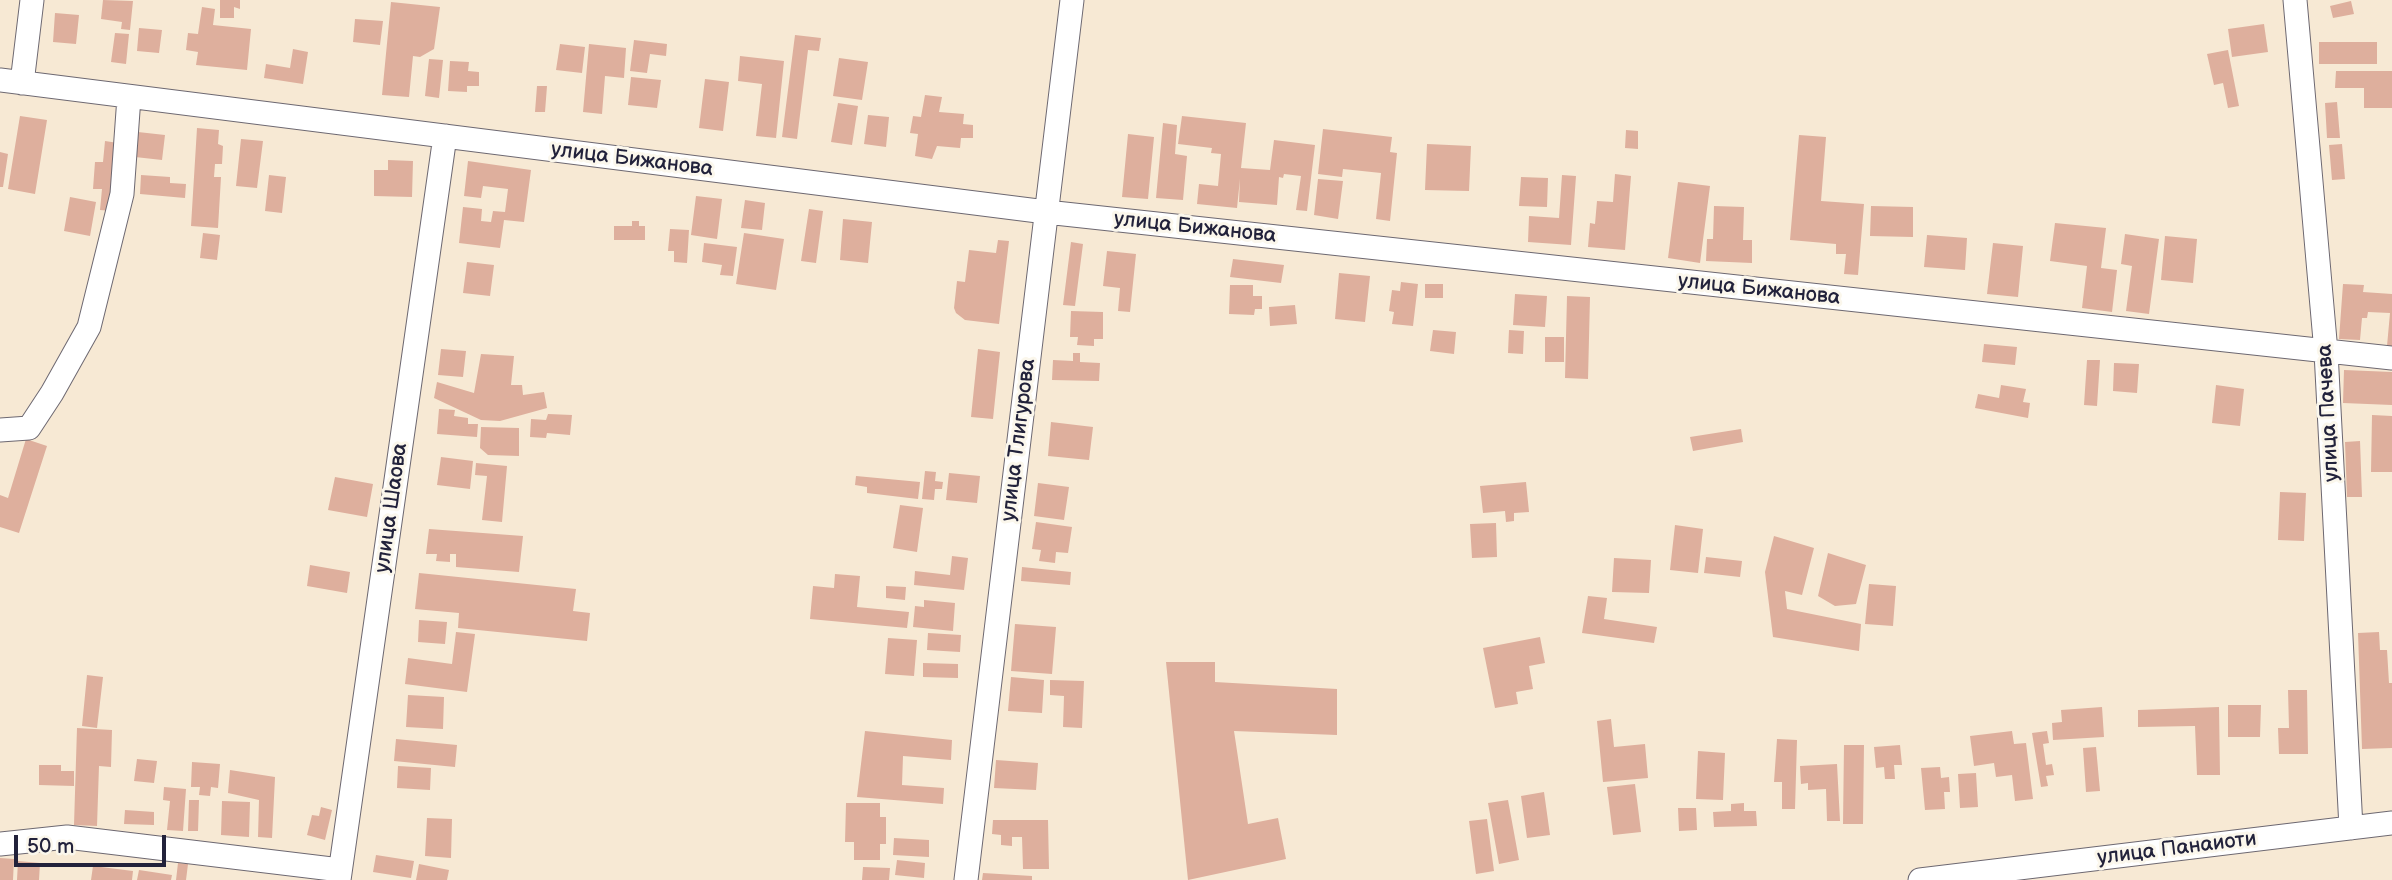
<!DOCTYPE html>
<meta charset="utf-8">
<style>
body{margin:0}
#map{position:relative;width:2392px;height:880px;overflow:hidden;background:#f7e9d4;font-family:"Balsamiq Sans",sans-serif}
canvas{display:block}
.scale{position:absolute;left:14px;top:835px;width:152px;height:32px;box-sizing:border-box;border:4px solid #22223b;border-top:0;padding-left:9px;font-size:21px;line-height:24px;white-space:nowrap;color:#22223b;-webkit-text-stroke:5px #fbf7ec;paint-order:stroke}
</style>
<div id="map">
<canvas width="2392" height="880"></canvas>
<div class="scale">50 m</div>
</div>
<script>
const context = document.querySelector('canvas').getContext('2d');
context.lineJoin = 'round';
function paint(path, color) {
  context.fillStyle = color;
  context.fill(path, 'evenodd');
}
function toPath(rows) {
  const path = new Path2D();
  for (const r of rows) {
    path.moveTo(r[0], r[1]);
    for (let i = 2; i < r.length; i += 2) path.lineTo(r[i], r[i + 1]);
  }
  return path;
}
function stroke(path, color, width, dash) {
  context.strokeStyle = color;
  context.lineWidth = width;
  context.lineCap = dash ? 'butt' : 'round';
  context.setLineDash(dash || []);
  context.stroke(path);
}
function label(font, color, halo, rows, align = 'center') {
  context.font = font + ' "Balsamiq Sans",sans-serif';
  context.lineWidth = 6;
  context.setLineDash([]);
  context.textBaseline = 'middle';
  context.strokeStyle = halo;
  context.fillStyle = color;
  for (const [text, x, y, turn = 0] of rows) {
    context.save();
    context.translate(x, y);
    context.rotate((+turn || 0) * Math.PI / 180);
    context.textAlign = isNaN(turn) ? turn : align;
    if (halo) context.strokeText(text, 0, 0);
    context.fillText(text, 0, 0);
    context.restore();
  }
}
const building = toPath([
 [103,0,133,1,130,30,121,29,122,22,101,19],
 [220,0,240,0,240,9,234,7,234,18,220,18],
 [2351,1,2354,14,2333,18,2330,6],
 [391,2,440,7,434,49,420,57,413,56,409,97,382,95],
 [202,7,215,9,213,25,251,29,247,70,196,65,198,52,186,50,188,33,198,34],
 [55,13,79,15,76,44,53,42],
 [355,19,383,21,380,45,353,42],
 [2264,24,2268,52,2232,57,2228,29],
 [139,28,162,30,159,53,137,51],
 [115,33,129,34,126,64,111,62],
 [795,35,821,38,819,51,808,50,797,139,782,137],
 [634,40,667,44,666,56,650,54,647,73,630,71],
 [2319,42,2377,42,2377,64,2319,64],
 [560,44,585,47,582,73,556,70],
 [589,44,626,48,624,78,605,76,602,114,583,112],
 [293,49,308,52,303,84,264,78,266,64,290,68],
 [2228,50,2239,106,2228,108,2223,83,2214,85,2207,54],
 [740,56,784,61,776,138,756,136,762,84,738,81],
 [839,58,868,62,862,100,833,96],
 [429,59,443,60,439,98,425,96],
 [450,61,469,62,468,71,479,72,479,86,467,86,467,92,448,91],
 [2336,71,2392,71,2392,108,2364,108,2364,88,2335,88],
 [631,77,661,80,657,108,628,105],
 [705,79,729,82,723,131,699,128],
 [537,86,547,86,545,112,535,112],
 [925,95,942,97,939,112,964,114,963,124,973,125,973,138,961,138,960,148,937,146,932,159,915,156,918,134,910,133,913,116,921,117],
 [2337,102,2340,138,2327,138,2325,103],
 [838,103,858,106,852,145,831,142],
 [868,115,889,117,886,147,864,144],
 [20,116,47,120,35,194,8,189],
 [1182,116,1246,123,1241,168,1270,170,1274,140,1315,145,1307,211,1296,210,1301,176,1284,174,1283,178,1279,177,1277,205,1239,202,1240,179,1237,208,1197,204,1199,184,1218,186,1221,154,1211,153,1212,148,1178,144],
 [1163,123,1177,125,1175,154,1187,156,1183,200,1156,198],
 [197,128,219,130,218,144,223,146,222,164,215,164,214,177,221,177,218,228,191,226],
 [1323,129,1392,137,1390,152,1397,153,1390,221,1376,219,1381,173,1343,169,1342,177,1318,174],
 [1626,130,1638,131,1638,149,1625,148],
 [138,132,165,135,162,160,135,157],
 [1128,134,1154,137,1148,199,1122,197],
 [1799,135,1826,137,1821,201,1864,204,1858,275,1844,274,1846,254,1836,254,1836,244,1790,240],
 [241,139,263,141,257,188,236,186],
 [105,141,118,143,112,211,100,210,102,189,93,189,95,162,103,162],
 [1427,144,1471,146,1469,191,1425,190],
 [2342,144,2345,179,2332,180,2329,145],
 [0,152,8,154,3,187,0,187],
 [388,160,413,161,412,197,374,196,374,170,388,170],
 [468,161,531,170,524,222,504,220,500,248,459,243,463,207,482,209,481,221,491,222,493,211,505,212,508,189,483,186,481,198,464,196],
 [1615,174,1631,176,1625,250,1588,247,1590,223,1595,224,1597,201,1613,202],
 [141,175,170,177,170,183,186,184,185,198,140,194],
 [269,175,286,177,282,213,265,211],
 [1562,175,1576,176,1571,245,1528,242,1529,216,1559,218],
 [1521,177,1548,178,1547,207,1519,206],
 [1318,179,1343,181,1338,219,1314,215],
 [1678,182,1710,186,1700,263,1668,258],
 [696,196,722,199,717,239,691,235],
 [70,197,96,202,90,236,64,231],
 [745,200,765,203,762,230,741,228],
 [1714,206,1744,207,1743,240,1752,240,1752,263,1706,261,1707,239,1713,239],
 [1871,206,1913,207,1913,237,1870,236],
 [809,209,823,211,816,263,801,261],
 [843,219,872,222,868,263,840,260],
 [632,221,639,221,639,226,645,226,645,240,614,240,614,226,632,226],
 [2055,223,2106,228,2101,268,2117,270,2112,312,2082,308,2087,266,2050,261],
 [670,229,689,230,687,263,674,262,674,251,668,251],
 [203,233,220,235,217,260,200,258],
 [744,233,784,239,776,290,736,284],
 [2125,234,2159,239,2149,314,2126,311,2132,266,2121,264],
 [1927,235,1967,238,1965,270,1924,267],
 [2165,236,2197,239,2193,283,2161,280],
 [998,240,1009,241,999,324,965,320,956,313,954,308,957,281,965,282,969,250,996,253],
 [1071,242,1083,244,1075,306,1063,305],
 [704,243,737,247,733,276,720,275,722,265,702,262],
 [1993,243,2023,246,2018,297,1987,294],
 [1107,251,1136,254,1130,312,1118,311,1120,288,1103,286],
 [1233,259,1284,265,1281,283,1230,277],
 [467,262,494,265,490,296,463,293],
 [1339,273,1370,276,1365,322,1335,319],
 [1401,282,1418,284,1413,326,1392,324,1394,312,1389,311,1392,290,1400,291],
 [1425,284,1443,284,1443,298,1425,298],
 [2343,284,2364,285,2363,292,2392,294,2392,346,2387,346,2390,313,2368,312,2367,318,2362,318,2360,340,2339,339],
 [1230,285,1253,285,1253,296,1262,296,1262,309,1255,309,1254,315,1229,314],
 [1515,294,1547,296,1545,327,1513,325],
 [1567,296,1590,297,1588,379,1565,378],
 [1295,305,1297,324,1270,326,1269,307],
 [1071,311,1103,312,1103,339,1094,339,1094,346,1077,345,1078,337,1070,337],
 [1433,330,1456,332,1454,354,1430,351],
 [1509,330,1524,331,1523,354,1508,353],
 [1545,337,1564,337,1564,362,1545,362],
 [1984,344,2017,347,2015,365,1982,362],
 [441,349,466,351,463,377,438,375],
 [978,349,1000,352,993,419,971,417],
 [1073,353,1080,353,1080,362,1100,363,1099,381,1052,380,1053,360,1073,361],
 [481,354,514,356,511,385,522,385,523,395,544,392,547,408,500,421,481,420,434,398,437,382,474,393],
 [2087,360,2100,360,2097,406,2084,405],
 [2114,363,2139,364,2137,393,2113,391],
 [2344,370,2392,372,2392,405,2343,403],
 [2001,385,2026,389,2023,402,2030,403,2028,418,1975,408,1978,394,1999,398],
 [2216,385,2244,389,2240,426,2212,423],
 [439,409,455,410,454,416,468,418,468,424,478,424,477,437,437,434],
 [548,414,572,415,570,435,547,433,546,438,530,437,531,419,546,420],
 [2372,415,2392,416,2392,472,2371,472],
 [1051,422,1093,427,1089,460,1048,456],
 [481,427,519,428,519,456,488,455,480,448],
 [1741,429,1743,442,1693,451,1690,437],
 [26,439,47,446,19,533,0,527,0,495,8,498],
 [2360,441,2362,497,2347,497,2345,442],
 [441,457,473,461,470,489,437,485],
 [476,463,507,466,502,522,482,520,487,476,475,475],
 [925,471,936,472,935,481,943,482,942,489,935,489,934,500,922,499],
 [949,473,980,476,977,503,946,500],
 [856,476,920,482,918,499,867,493,867,487,855,485],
 [335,477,373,484,367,517,328,510],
 [1526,482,1529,512,1514,513,1514,521,1506,522,1505,511,1483,513,1480,486],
 [1038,483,1069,487,1064,520,1034,516],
 [2280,492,2306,493,2304,541,2278,540],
 [900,505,923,508,917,552,893,548],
 [1036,522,1072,527,1068,553,1056,552,1055,563,1039,561,1041,550,1032,549],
 [1496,523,1497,557,1472,558,1470,524],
 [1675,525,1703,529,1698,573,1670,570],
 [429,529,523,536,519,572,456,567,456,554,450,554,450,562,436,561,437,554,426,554],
 [1774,536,1814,548,1802,595,1785,591,1787,609,1861,624,1859,651,1773,637,1765,572],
 [1828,553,1866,565,1856,604,1835,606,1818,596],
 [952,556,968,558,964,590,914,585,915,571,950,575],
 [1706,557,1742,561,1740,577,1704,573],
 [1614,558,1651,560,1649,593,1612,592],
 [310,565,350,572,347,593,307,586],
 [1022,567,1071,572,1070,585,1021,581],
 [419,573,576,589,573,611,590,613,587,641,458,628,459,613,415,609],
 [835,574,860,576,857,607,909,612,907,628,810,619,813,586,834,588],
 [1869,584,1896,586,1893,626,1865,624],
 [886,586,906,587,905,600,886,598],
 [1588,596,1607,598,1604,619,1657,627,1654,643,1582,633],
 [924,600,955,603,953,631,913,627,915,606,924,607],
 [419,620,447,622,445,644,418,642],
 [1015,624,1056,627,1052,674,1011,671],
 [456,632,475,634,467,692,405,684,408,658,452,664],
 [2379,632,2380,650,2387,650,2389,683,2392,683,2392,748,2362,749,2358,633],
 [928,633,961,635,960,652,927,650],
 [1540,637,1545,663,1529,666,1533,689,1516,692,1518,704,1495,708,1483,648],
 [888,638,917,640,914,676,885,674],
 [1166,662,1215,662,1215,682,1337,689,1337,735,1234,731,1248,824,1278,818,1286,859,1188,880],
 [923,663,958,664,958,678,923,677],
 [87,675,103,677,97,728,82,726],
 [1011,677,1044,680,1042,713,1008,711],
 [1050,680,1084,681,1082,728,1063,727,1064,696,1050,695],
 [2288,690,2307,690,2308,754,2279,754,2278,728,2289,728],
 [408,695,444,697,443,729,406,727],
 [2228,705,2261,705,2260,737,2228,737],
 [2102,707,2104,737,2053,740,2052,723,2062,722,2061,710],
 [2219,707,2220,775,2197,775,2195,726,2138,727,2138,710],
 [1611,719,1614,747,1645,744,1648,778,1603,782,1597,721],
 [77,728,112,730,111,767,99,766,97,826,74,825],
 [865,731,952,740,951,760,903,756,902,785,944,788,943,804,857,797],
 [2012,731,2014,744,2026,743,2033,799,2015,801,2012,775,1996,777,1994,763,1974,766,1970,736],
 [2047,731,2049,743,2043,744,2046,765,2052,764,2054,775,2046,776,2048,786,2041,787,2032,733],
 [396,739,457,745,455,767,394,761],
 [1777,739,1797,740,1795,809,1782,809,1782,782,1774,782],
 [1844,745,1864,745,1863,824,1843,824],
 [1900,745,1902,765,1894,765,1895,779,1885,779,1884,767,1876,768,1874,747],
 [2096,747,2100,791,2086,792,2083,748],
 [1698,751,1725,753,1723,800,1696,799],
 [137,759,157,761,154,783,134,781],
 [996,760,1038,763,1036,790,994,788],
 [192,762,220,764,218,788,211,787,210,796,199,795,200,787,191,787],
 [1837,764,1840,821,1827,821,1826,789,1808,790,1808,783,1801,784,1800,766],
 [39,765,61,765,61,771,74,771,74,786,39,785],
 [398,766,431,768,430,790,397,788],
 [1940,767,1941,778,1949,777,1950,792,1944,792,1945,809,1925,810,1921,768],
 [230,770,275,777,272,838,258,837,259,800,228,793],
 [1976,773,1978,807,1960,808,1958,774],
 [1635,784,1641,832,1613,835,1607,787],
 [164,787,186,789,183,831,167,830,170,801,163,800],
 [1544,792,1550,835,1527,838,1521,796],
 [189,800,199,800,198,831,188,831],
 [1508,800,1519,860,1499,864,1488,803],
 [222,801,250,802,249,837,221,835],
 [846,803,880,803,880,817,886,817,886,844,880,844,880,860,854,860,854,842,845,842],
 [1744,803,1744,811,1756,811,1757,826,1714,827,1713,812,1731,811,1731,804],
 [321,807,332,810,325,840,307,835,312,815,319,816],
 [1678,808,1696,808,1697,830,1679,831],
 [125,810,154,812,154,825,124,824],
 [427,818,452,819,451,858,425,856],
 [1487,819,1494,871,1476,874,1469,821],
 [993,820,1048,820,1049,869,1023,869,1022,837,1012,837,1012,846,1001,845,1001,835,992,834],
 [894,838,929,840,929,857,893,855],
 [376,855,414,861,411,878,373,872],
 [0,858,14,859,13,880,0,880],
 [897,860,925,863,924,878,895,875],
 [18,861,40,863,39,880,17,880],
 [178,863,188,864,186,880,176,880],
 [419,864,449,870,447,880,416,880],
 [93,866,133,871,132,880,91,880],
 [863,867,890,868,889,880,862,880],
 [139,870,172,875,171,880,137,880],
 [983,873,1032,876,1032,880,982,880]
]);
const minor = toPath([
 [2295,0,2326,352,2351,828],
 [0,80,1046,212,2392,358],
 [22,83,32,0],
 [0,430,29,428,52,393,89,327,122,194,129,97],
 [0,844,67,837,340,870],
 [339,880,445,136],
 [966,880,1072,0],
 [1920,880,2392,823]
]);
const streetNames = [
 ["улица Бижанова",632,160,7],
 ["улица Бижанова",1195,228,6],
 ["улица Бижанова",1759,290,6],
 ["улица Пачева",2329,413,-93],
 ["улица Тлигурова",1019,440,-83],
 ["улица Шаова",392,508,-82],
 ["улица Панаиоти",2177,849,-7]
];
paint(building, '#deaf9d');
stroke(minor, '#6d6871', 25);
stroke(minor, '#fff', 23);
label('21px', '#22223b', '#fbf7ec', streetNames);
</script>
